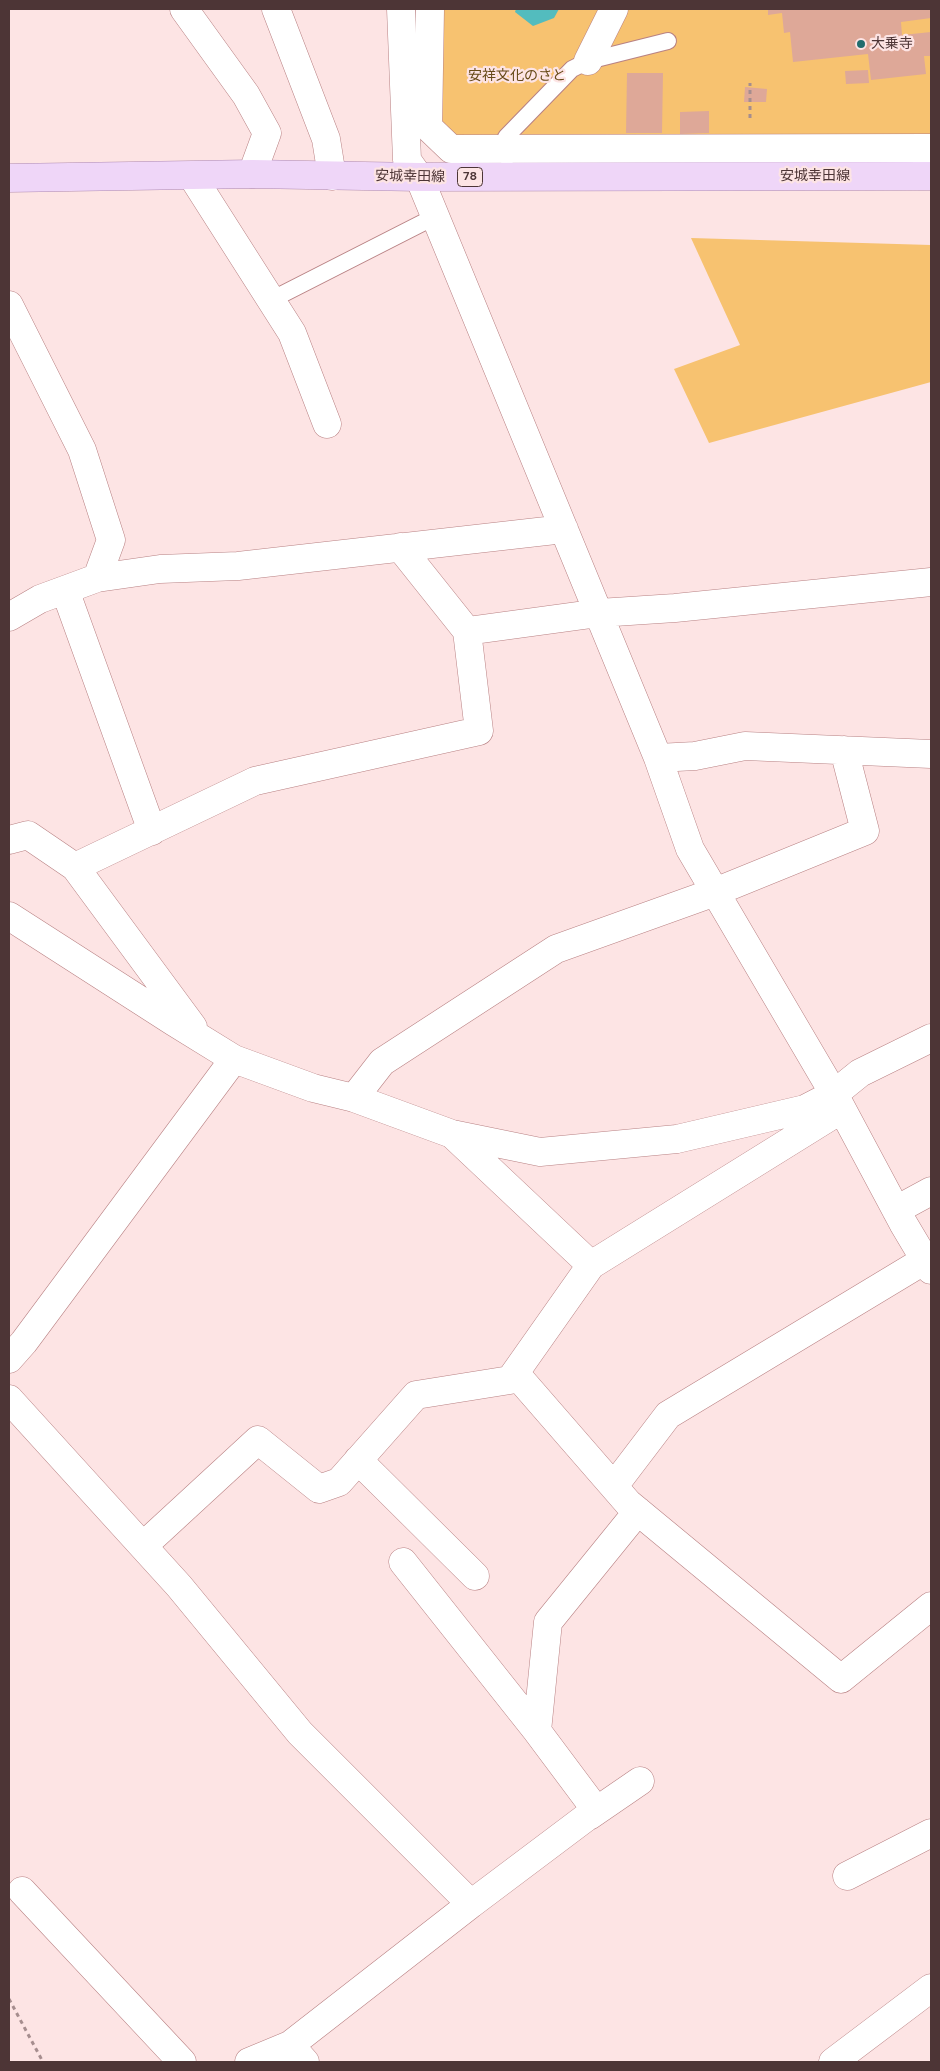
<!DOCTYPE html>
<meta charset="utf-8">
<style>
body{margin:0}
#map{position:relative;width:940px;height:2071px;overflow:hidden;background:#fde4e4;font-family:"DM Sans",sans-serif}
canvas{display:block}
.frame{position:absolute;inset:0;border:10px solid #4d3536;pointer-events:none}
</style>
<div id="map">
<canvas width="940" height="2071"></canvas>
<div class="frame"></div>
</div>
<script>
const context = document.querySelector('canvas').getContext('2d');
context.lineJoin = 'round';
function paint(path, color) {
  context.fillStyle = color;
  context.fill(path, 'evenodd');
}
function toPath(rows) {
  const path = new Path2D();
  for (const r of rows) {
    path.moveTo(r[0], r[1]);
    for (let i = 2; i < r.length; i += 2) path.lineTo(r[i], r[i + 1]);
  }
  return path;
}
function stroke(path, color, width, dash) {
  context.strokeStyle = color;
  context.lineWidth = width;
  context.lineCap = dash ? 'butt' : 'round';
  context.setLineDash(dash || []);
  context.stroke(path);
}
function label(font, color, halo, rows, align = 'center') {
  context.font = font + ' "DM Sans","Noto Sans JP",sans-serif';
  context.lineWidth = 4.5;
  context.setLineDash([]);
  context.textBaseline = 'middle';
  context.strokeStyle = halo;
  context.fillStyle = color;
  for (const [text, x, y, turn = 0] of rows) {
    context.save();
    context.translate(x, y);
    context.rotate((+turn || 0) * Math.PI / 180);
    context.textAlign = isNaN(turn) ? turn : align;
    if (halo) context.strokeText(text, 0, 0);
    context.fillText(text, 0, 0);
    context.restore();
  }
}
const green = toPath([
 [438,9,931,9,931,142,455,144,435,126],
 [691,238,931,245,931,382,709,443,674,369,740,345]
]);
const water = toPath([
 [516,9,559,9,554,18,533,26,515,12]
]);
const building = toPath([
 [768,9,931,9,931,18,901,22,902,35,931,32,931,56,924,56,926,74,871,80,868,54,793,62,790,32,784,33,782,13,768,15],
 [868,70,869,83,846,84,845,71],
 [627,73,663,73,662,133,626,133],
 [745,87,767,89,766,102,744,102],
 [709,111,709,133,680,134,680,112]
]);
const path = toPath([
 [750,118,750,83],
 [9,1999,43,2062]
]);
const lane = toPath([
 [507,157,506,137,572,69,588,61,668,41],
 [271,300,436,216]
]);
const street = toPath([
 [184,9,246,95,267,133,252,174],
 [276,9,326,139,332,176],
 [430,9,428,127,451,149,931,148],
 [588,61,614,9],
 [192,176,292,333,327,424],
 [419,177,658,758,690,849,834,1094,903,1223,931,1270],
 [9,305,82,450,111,540,97,578],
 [400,547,467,631,599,613,675,608,931,582],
 [65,590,152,831],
 [9,617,40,599,97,578,160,569,238,566,564,529],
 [658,758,695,756,745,746,931,754],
 [9,840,28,835,75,867,255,781,479,731,467,631],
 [75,867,193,1027],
 [9,916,174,1022,234,1059,313,1088,354,1098,452,1134,540,1152,677,1139,805,1109,834,1094,860,1073,931,1038],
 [354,1098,382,1062,556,949,715,892,865,831,844,750],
 [452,1134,591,1265,842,1109],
 [896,1210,931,1191],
 [9,1359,24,1342,234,1059],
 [515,1373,628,1503,841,1679,931,1606],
 [9,1399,179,1586,300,1733,471,1904,290,2045,305,2062],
 [358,1460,475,1576],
 [614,1486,668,1415,925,1260],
 [143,1546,258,1440,319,1489,339,1482,416,1395,510,1380,591,1265],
 [403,1562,537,1731],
 [589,1816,640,1781],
 [847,1876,931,1833],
 [22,1891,182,2062],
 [471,1904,596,1810,537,1731,548,1622,638,1511],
 [249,2062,290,2045],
 [833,2062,931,1988]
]);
const secondary = toPath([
 [401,9,407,160,419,177]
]);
const primary = toPath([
 [9,178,252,174,419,177,931,176]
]);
const markers = [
 [861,44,5,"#216d6e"]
];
const shields = [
 [470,177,25]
];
const shieldNames = [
 ["78",470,177]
];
const poiNames = [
 ["大乗寺",871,44]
];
const parkNames = [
 ["安祥文化のさと",517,76]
];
const streetNames = [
 ["安城幸田線",815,176],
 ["安城幸田線",410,177,1]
];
paint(green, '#f7c270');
paint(water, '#53bcbe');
paint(building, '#dea898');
stroke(lane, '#b88183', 18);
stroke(street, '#b88183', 29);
stroke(secondary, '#b88183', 29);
stroke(primary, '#af8bb1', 29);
stroke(path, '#a68d8e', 3, [4, 4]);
stroke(lane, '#fff', 16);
stroke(street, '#fff', 28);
stroke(secondary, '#fff', 28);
stroke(primary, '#efd6f8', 28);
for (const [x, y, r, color] of markers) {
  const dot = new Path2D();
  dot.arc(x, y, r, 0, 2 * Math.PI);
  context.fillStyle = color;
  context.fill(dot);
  stroke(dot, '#fde4e4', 2);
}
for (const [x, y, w] of shields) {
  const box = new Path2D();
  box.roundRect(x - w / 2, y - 9.5, w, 19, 4);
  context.fillStyle = '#fde4e4';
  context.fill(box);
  stroke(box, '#4d3536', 1);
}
label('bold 12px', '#4d3536', null, shieldNames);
label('14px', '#4d3536', '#fde4e4', poiNames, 'left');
label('14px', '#674a18', '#fde4e4', parkNames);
label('14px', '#4d3536', '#fde4e4', streetNames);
</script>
